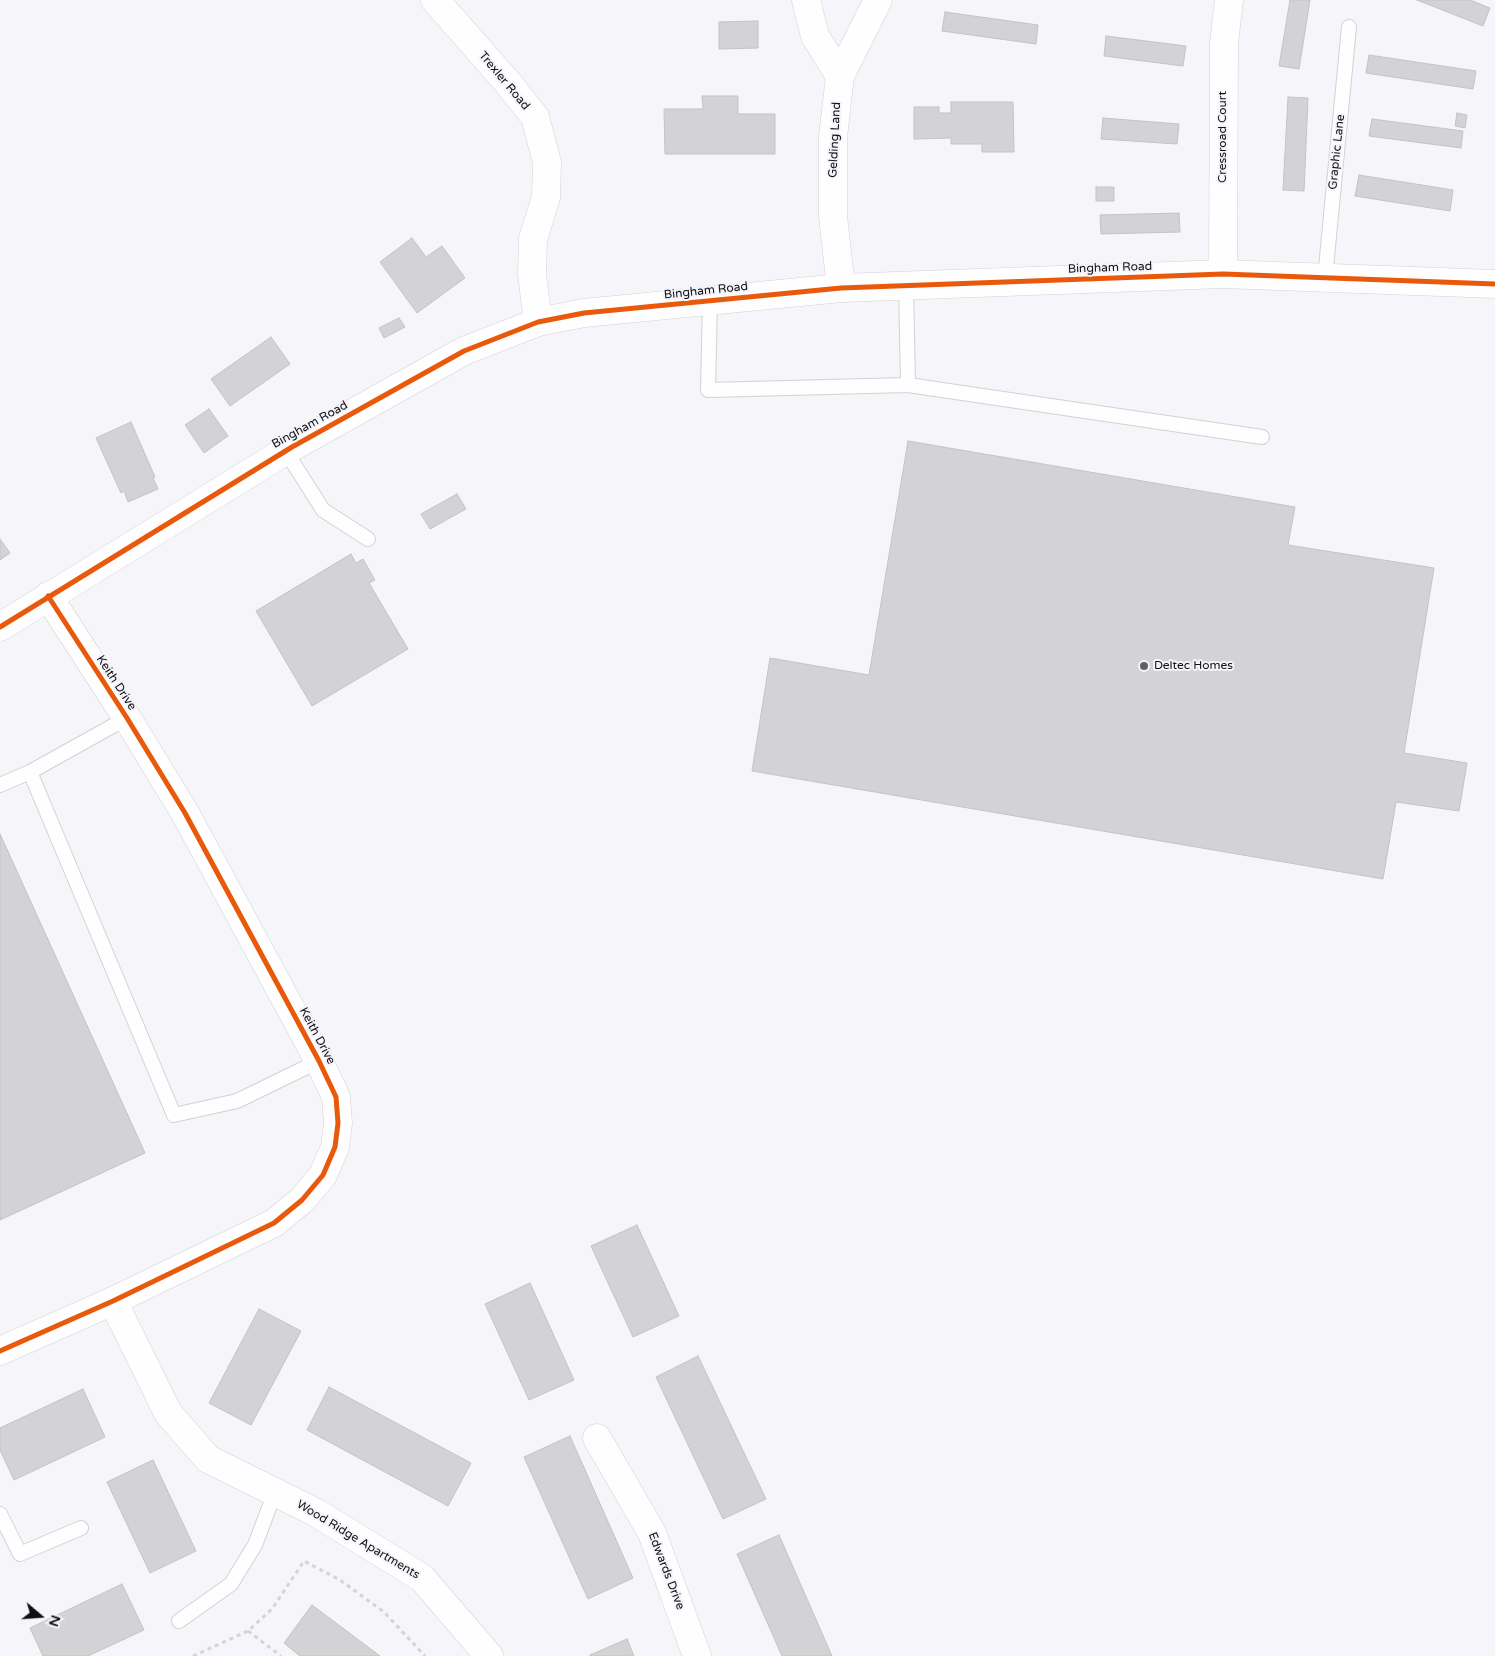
<!DOCTYPE html>
<style>
body{margin:0}
#map{position:relative;width:1495px;height:1656px;overflow:hidden;background:#f6f5f9;font-family:"Varela Round",sans-serif}
canvas{display:block}
.north{position:absolute;left:15px;top:1591px;width:50px;height:50px;-webkit-text-stroke:4px #f5f4fa;paint-order:stroke;rotate:108deg;font-size:14px;font-weight:700;line-height:20px;text-align:center;color:#101012}
.north::after{content:'';display:block;margin:auto;width:18px;height:22px;background:#101012;clip-path:polygon(50% 0,100% 100%,50% 72%,0 100%)}
</style>
<div id="map">
<canvas width="1495" height="1656"></canvas>
<div class="north">N</div>
</div>
<script>
const context = document.querySelector('canvas').getContext('2d');
context.lineJoin = 'round';
function paint(path, color) {
  context.fillStyle = color;
  context.fill(path, 'evenodd');
}
function toPath(rows) {
  const path = new Path2D();
  for (const r of rows) {
    path.moveTo(r[0], r[1]);
    for (let i = 2; i < r.length; i += 2) path.lineTo(r[i], r[i + 1]);
  }
  return path;
}
function stroke(path, color, width, dash) {
  context.strokeStyle = color;
  context.lineWidth = width;
  context.lineCap = dash ? 'butt' : 'round';
  context.setLineDash(dash || []);
  context.stroke(path);
}
function label(font, color, halo, rows, align = 'center') {
  context.font = font + ' "Varela Round",sans-serif';
  context.lineWidth = 4;
  context.setLineDash([]);
  context.textBaseline = 'middle';
  context.strokeStyle = halo;
  context.fillStyle = color;
  for (const [text, x, y, turn = 0] of rows) {
    context.save();
    context.translate(x, y);
    context.rotate((+turn || 0) * Math.PI / 180);
    context.textAlign = isNaN(turn) ? turn : align;
    if (halo) context.strokeText(text, 0, 0);
    context.fillText(text, 0, 0);
    context.restore();
  }
}
const building = toPath([
 [1290,0,1310,0,1299,69,1279,66,1290,0],
 [1417,0,1470,0,1490,8,1483,26,1417,0],
 [945,12,1038,25,1036,44,942,31,945,12],
 [758,21,758,48,719,49,719,22,758,21],
 [1106,36,1186,46,1183,66,1104,56,1106,36],
 [1369,55,1476,71,1473,89,1366,73,1369,55],
 [702,96,738,96,738,114,775,114,775,154,665,154,664,109,703,109,702,96],
 [1288,97,1308,98,1304,191,1283,190,1288,97],
 [951,102,1013,102,1014,152,982,152,982,144,951,144,951,138,914,139,914,107,939,107,939,113,951,113,951,102],
 [1457,113,1467,115,1465,128,1455,126,1457,113],
 [1103,118,1179,124,1177,144,1101,139,1103,118],
 [1372,119,1463,131,1461,148,1369,136,1372,119],
 [1359,175,1453,190,1450,211,1355,196,1359,175],
 [1096,187,1114,187,1114,201,1096,201,1096,187],
 [1179,213,1180,232,1101,234,1100,215,1179,213],
 [412,238,426,257,442,246,465,278,417,313,380,262,412,238],
 [399,318,405,327,384,338,379,328,399,318],
 [271,337,290,364,230,406,211,379,271,337],
 [209,409,228,436,204,453,185,425,209,409],
 [131,422,155,477,153,478,158,489,128,502,124,491,121,493,96,438,131,422],
 [908,441,1295,507,1288,545,1434,568,1404,753,1467,763,1459,811,1396,802,1383,879,752,771,770,658,869,675,908,441],
 [457,494,466,509,430,529,421,514,457,494],
 [0,539,10,553,0,560,0,539],
 [351,554,356,563,363,559,375,580,369,583,408,649,312,706,256,611,351,554],
 [0,834,145,1153,0,1220,0,834],
 [637,1225,679,1316,633,1337,591,1246,637,1225],
 [530,1283,574,1380,529,1400,485,1304,530,1283],
 [259,1309,301,1331,251,1425,209,1403,259,1309],
 [698,1356,766,1499,723,1519,656,1377,698,1356],
 [329,1387,471,1463,448,1506,307,1430,329,1387],
 [83,1389,105,1437,14,1480,0,1450,0,1428,83,1389],
 [570,1436,633,1578,588,1599,524,1457,570,1436],
 [153,1460,196,1551,150,1573,107,1482,153,1460],
 [779,1535,832,1656,782,1656,737,1554,779,1535],
 [122,1584,144,1630,88,1656,43,1656,30,1628,122,1584],
 [312,1605,380,1656,300,1656,284,1643,312,1605],
 [627,1639,634,1656,590,1656,590,1655,627,1639]
]);
const path = toPath([
 [248,1631,281,1656],
 [193,1656,248,1631,272,1609,304,1561,340,1580,384,1612,425,1656]
]);
const lane = toPath([
 [1325,278,1349,27],
 [710,301,708,390,908,385,906,285],
 [908,385,1262,437],
 [285,450,323,510,368,539],
 [30,772,174,1115,237,1101,319,1061],
 [0,785,30,772,127,718],
 [0,1514,20,1554,81,1528],
 [179,1621,231,1584,255,1545,275,1492]
]);
const street = toPath([
 [435,0,508,83,535,117,547,162,546,197,533,239,532,274,538,322],
 [806,0,815,36,840,76],
 [1223,274,1224,43,1229,0],
 [841,288,833,216,833,137,840,76,878,0],
 [113,1301,168,1413,208,1459,315,1512,422,1578,489,1656],
 [0,1351,113,1301,274,1223,302,1200,323,1175,335,1147,338,1123,336,1097,319,1061,185,813,127,718,48,596],
 [597,1438,652,1533,697,1656]
]);
const secondary = toPath([
 [0,627,292,447,464,351,538,322,584,313,841,288,1223,274,1495,284]
]);
const cycleway = toPath([
 [0,627,292,447,464,351,538,322,584,313,841,288,1223,274,1495,284],
 [0,1351,113,1301,274,1223,302,1200,323,1175,335,1147,338,1123,336,1097,319,1061,185,813,127,718,48,596]
]);
const markers = [
 [1144,666,5,"#606063"]
];
const streetNames = [
 ["Trexler Road",504,81,50],
 ["Cressroad Court",1223,137,-90],
 ["Gelding Land",835,140,-87],
 ["Graphic Lane",1337,152,-84],
 ["Bingham Road",1110,268,-2],
 ["Bingham Road",706,291,-6],
 ["Bingham Road",310,425,-29],
 ["Keith Drive",116,683,57],
 ["Keith Drive",317,1036,62],
 ["Wood Ridge Apartments",358,1540,31],
 ["Edwards Drive",666,1571,69]
];
const poiNames = [
 ["Deltec Homes",1154,666]
];
paint(building, '#d3d2d5');
stroke(building, '#c3c3c5', 1);
stroke(lane, '#d2d2d4', 16);
stroke(street, '#d2d2d4', 29);
stroke(secondary, '#d2d2d4', 29);
stroke(path, '#d4d4d5', 3, [4, 4]);
stroke(lane, '#fefefe', 14);
stroke(street, '#fefefe', 28);
stroke(secondary, '#fefefe', 28);
stroke(cycleway, '#e8590c', 5);
for (const [x, y, r, color] of markers) {
  const dot = new Path2D();
  dot.arc(x, y, r, 0, 2 * Math.PI);
  context.fillStyle = color;
  context.fill(dot);
  stroke(dot, '#f5f4fa', 2);
}
label('12px', '#101012', '#f5f4fa', streetNames);
label('12px', '#101012', '#f5f4fa', poiNames, 'left');
</script>
